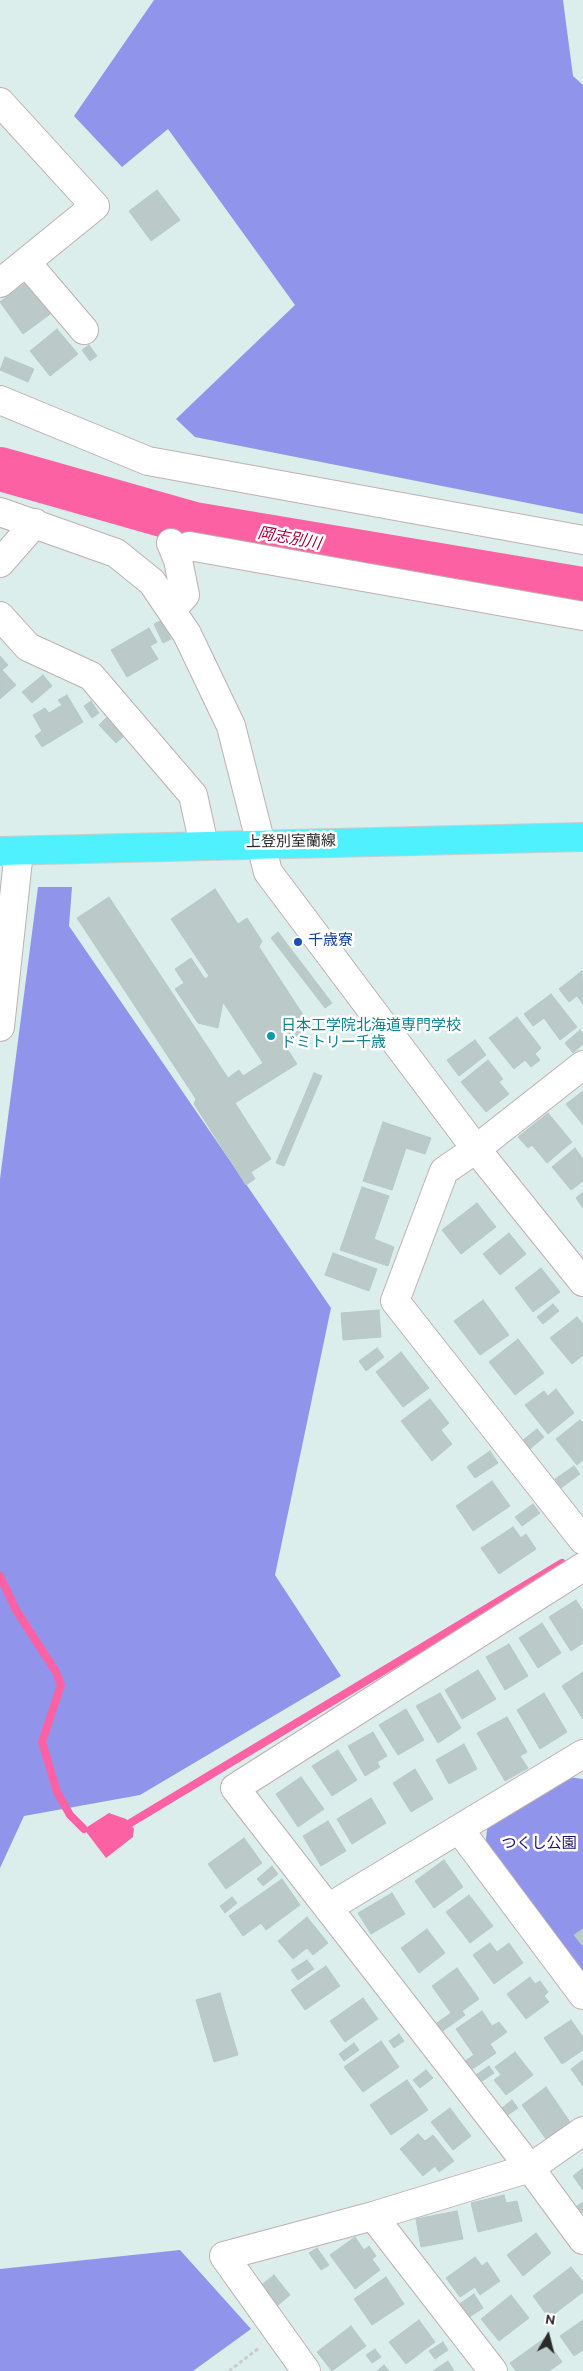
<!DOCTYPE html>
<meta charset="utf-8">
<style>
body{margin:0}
#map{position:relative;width:583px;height:2371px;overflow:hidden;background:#dbeeec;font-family:Overpass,sans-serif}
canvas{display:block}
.north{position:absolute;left:523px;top:2311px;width:50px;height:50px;-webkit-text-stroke:4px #fff;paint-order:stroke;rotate:8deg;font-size:14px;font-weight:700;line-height:20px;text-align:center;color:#2a2a2a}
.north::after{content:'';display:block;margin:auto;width:18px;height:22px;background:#2a2a2a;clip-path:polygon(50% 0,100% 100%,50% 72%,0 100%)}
</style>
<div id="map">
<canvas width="583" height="2371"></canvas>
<div class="north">N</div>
</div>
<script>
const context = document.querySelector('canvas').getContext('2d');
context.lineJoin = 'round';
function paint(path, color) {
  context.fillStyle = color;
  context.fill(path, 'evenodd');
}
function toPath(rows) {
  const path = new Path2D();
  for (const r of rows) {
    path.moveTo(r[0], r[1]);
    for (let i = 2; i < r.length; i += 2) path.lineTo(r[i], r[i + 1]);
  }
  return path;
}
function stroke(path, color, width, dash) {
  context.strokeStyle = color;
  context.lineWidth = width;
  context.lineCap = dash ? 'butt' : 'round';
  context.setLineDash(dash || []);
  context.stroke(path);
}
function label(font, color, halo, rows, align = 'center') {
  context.font = font + ' Overpass,"Noto Sans JP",sans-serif';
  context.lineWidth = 5;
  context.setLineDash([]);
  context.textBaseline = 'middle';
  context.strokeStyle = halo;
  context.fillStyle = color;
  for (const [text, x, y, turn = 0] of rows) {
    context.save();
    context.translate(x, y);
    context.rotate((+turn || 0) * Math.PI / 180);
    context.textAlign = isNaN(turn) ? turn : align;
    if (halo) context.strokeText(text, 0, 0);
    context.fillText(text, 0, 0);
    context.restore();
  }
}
const green = toPath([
 [154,0,563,0,573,76,583,85,583,514,195,437,176,419,295,305,168,129,122,167,74,116],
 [38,887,72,887,69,926,331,1308,275,1575,341,1676,140,1795,24,1816,0,1868,0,1179],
 [569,1777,583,1779,583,1973,485,1846,488,1823],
 [180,2250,251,2329,193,2371,0,2371,0,2269]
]);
const water = toPath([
 [109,1813,126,1819,134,1829,133,1837,106,1858,84,1829]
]);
const stream = toPath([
 [0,1576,16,1610,56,1672,61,1685,42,1742,57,1792,70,1815,84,1829],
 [127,1825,562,1563]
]);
const river = toPath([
 [0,469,194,524,583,589]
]);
const building = toPath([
 [157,190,180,220,151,241,129,211,157,190],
 [29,280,53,312,23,334,0,302,29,280],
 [57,329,78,354,50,376,30,351,57,329],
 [89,345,97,356,90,361,82,350,89,345],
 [5,357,34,369,28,382,0,370,5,357],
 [162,620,171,639,163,643,154,624,162,620],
 [149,628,157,642,150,646,158,659,127,677,111,650,149,628],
 [0,656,8,665,2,670,16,685,0,699,0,656],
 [43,675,52,686,32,703,22,692,43,675],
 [67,695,83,722,42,747,35,736,42,731,33,715,45,708,49,713,62,705,58,700,67,695],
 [91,701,99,713,92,718,84,706,91,701],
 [107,717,124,736,116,743,99,725,107,717],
 [215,889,238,924,247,918,262,941,259,947,311,1027,284,1044,297,1064,235,1103,271,1159,251,1172,255,1179,246,1185,194,1104,196,1099,77,918,109,897,228,1078,239,1070,243,1076,263,1063,223,1002,218,1028,198,1023,175,989,184,983,175,969,191,958,205,979,209,976,171,919,215,889],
 [278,932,332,1003,325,1008,271,938,278,932],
 [582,971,583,1004,577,996,569,1002,559,989,582,971],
 [551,994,577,1027,560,1040,544,1018,533,1026,524,1014,551,994],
 [517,1017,541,1048,535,1054,540,1060,531,1067,525,1060,514,1069,489,1038,517,1017],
 [580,1030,583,1034,583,1044,573,1053,565,1043,580,1030],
 [475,1040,486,1055,459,1076,447,1060,475,1040],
 [488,1060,503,1079,499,1082,509,1094,486,1112,461,1082,488,1060],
 [314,1073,322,1076,284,1166,276,1163,314,1073],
 [583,1091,583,1125,566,1104,583,1091],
 [548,1113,572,1142,547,1163,532,1145,528,1148,518,1137,548,1113],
 [383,1122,431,1138,425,1154,406,1148,392,1190,363,1181,383,1122],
 [575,1148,583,1159,583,1181,571,1190,552,1167,575,1148],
 [362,1187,389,1196,374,1239,394,1247,388,1266,340,1250,362,1187],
 [583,1192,583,1208,576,1198,583,1192],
 [477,1203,496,1227,461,1254,442,1230,477,1203],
 [509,1233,526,1254,500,1275,483,1254,509,1233],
 [333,1253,377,1269,369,1291,325,1275,333,1253],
 [541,1268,560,1292,533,1312,515,1288,541,1268],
 [483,1300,509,1335,480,1355,454,1321,483,1300],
 [553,1304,559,1311,543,1324,537,1317,553,1304],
 [379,1310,381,1337,343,1340,341,1313,379,1310],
 [577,1317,583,1324,583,1355,572,1364,550,1338,577,1317],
 [518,1339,544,1373,515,1395,489,1362,518,1339],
 [377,1348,384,1357,366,1371,359,1361,377,1348],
 [401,1352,429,1388,403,1407,376,1372,401,1352],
 [556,1389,574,1413,548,1434,525,1405,544,1391,548,1396,556,1389],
 [430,1399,449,1423,441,1430,452,1444,432,1461,401,1421,430,1399],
 [580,1420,583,1423,583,1460,577,1465,556,1439,580,1420],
 [537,1429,544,1437,530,1449,523,1440,537,1429],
 [490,1451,498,1463,475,1478,467,1467,490,1451],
 [574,1466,580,1474,561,1488,555,1479,574,1466],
 [492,1481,510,1506,473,1531,456,1506,492,1481],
 [533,1504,540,1513,522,1526,515,1517,533,1504],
 [513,1527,521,1538,526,1534,536,1549,499,1574,481,1548,513,1527],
 [576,1600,583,1611,583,1643,571,1651,549,1617,576,1600],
 [542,1623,561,1653,538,1668,519,1638,542,1623],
 [509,1644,528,1676,505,1690,486,1657,509,1644],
 [478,1670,496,1699,462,1719,445,1690,478,1670],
 [583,1672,583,1719,562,1686,583,1672],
 [440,1693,461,1728,438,1743,416,1706,440,1693],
 [544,1693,567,1732,540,1749,517,1710,544,1693],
 [406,1709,424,1740,398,1755,379,1725,406,1709],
 [507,1717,527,1752,520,1756,528,1768,505,1781,477,1733,507,1717],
 [373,1732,387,1756,377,1762,380,1767,365,1776,348,1746,373,1732],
 [464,1744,477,1769,449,1784,436,1760,464,1744],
 [338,1750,357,1780,332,1796,312,1766,338,1750],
 [415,1769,433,1799,411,1812,393,1783,415,1769],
 [301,1777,324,1809,298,1827,276,1794,301,1777],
 [371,1798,386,1823,352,1844,337,1819,371,1798],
 [328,1821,346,1851,321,1866,303,1836,328,1821],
 [244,1838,262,1863,226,1889,208,1864,244,1838],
 [444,1860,463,1887,434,1908,415,1881,444,1860],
 [272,1866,278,1874,263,1886,257,1879,272,1866],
 [282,1879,300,1905,266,1930,261,1923,243,1936,229,1916,282,1879],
 [392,1893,405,1914,371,1934,358,1913,392,1893],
 [469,1895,493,1926,470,1943,446,1912,469,1895],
 [232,1897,237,1903,225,1913,220,1906,232,1897],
 [307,1917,328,1943,313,1955,307,1948,293,1959,278,1941,307,1917],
 [427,1929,445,1953,419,1973,401,1948,427,1929],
 [583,1929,583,1944,582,1945,574,1935,583,1929],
 [490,1943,497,1952,509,1943,523,1963,494,1984,473,1955,490,1943],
 [307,1960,314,1969,298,1980,291,1970,307,1960],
 [326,1966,340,1986,305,2010,291,1990,326,1966],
 [457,1968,479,1999,462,2011,465,2015,440,2033,434,2025,451,2013,432,1986,457,1968],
 [530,1977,535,1984,540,1981,548,1992,544,1996,549,2002,526,2019,507,1994,530,1977],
 [220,1993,238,2055,214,2062,196,2000,220,1993],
 [363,1998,378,2019,345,2042,330,2021,363,1998],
 [482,2011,492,2026,499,2022,507,2032,490,2044,496,2053,468,2072,462,2063,474,2055,456,2029,482,2011],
 [571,2020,583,2037,583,2050,562,2064,544,2038,571,2020],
 [399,2034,404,2041,394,2048,389,2041,399,2034],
 [381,2041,399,2067,363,2092,344,2067,381,2041],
 [354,2043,359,2050,344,2061,339,2054,354,2043],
 [515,2052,533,2075,506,2095,494,2080,501,2075,495,2067,515,2052],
 [583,2060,583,2086,571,2069,583,2060],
 [489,2066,494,2073,475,2086,470,2079,489,2066],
 [426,2070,433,2078,420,2088,413,2080,426,2070],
 [407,2080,428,2110,391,2135,370,2105,407,2080],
 [546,2087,570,2122,546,2139,522,2105,546,2087],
 [512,2100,518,2108,502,2119,497,2112,512,2100],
 [450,2108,471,2136,453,2150,431,2122,450,2108],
 [418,2134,425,2141,433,2135,454,2161,439,2172,435,2166,423,2176,400,2149,418,2134],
 [583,2168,583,2190,573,2176,583,2168],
 [504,2195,506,2203,517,2201,522,2221,478,2232,471,2203,504,2195],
 [583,2202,583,2212,576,2217,571,2210,583,2202],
 [457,2211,463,2239,421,2247,416,2219,457,2211],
 [536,2233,551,2253,523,2276,507,2255,536,2233],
 [355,2237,364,2250,369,2246,376,2256,372,2259,380,2270,355,2289,330,2255,355,2237],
 [317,2248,329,2265,321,2270,309,2253,317,2248],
 [475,2257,482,2266,487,2262,500,2281,480,2295,475,2287,460,2297,446,2278,475,2257],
 [571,2267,583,2282,583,2292,549,2318,533,2296,571,2267],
 [274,2275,290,2295,277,2306,260,2286,274,2275],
 [386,2277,404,2304,372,2325,354,2299,386,2277],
 [474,2294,483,2308,468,2318,458,2305,474,2294],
 [511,2295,529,2318,499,2341,481,2319,511,2295],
 [419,2320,435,2342,406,2364,389,2342,419,2320],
 [583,2320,583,2350,574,2356,560,2336,583,2320],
 [351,2326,366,2346,332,2371,317,2352,351,2326],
 [545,2338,562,2362,549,2371,516,2371,510,2363,545,2338],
 [443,2342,448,2350,435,2359,429,2351,443,2342],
 [375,2349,381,2357,372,2363,366,2355,375,2349],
 [448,2361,454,2371,433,2371,448,2361],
 [384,2365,389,2371,377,2371,384,2365]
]);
const path = toPath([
 [229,2371,259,2348]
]);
const minor = toPath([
 [0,102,95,206,0,283],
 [26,262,84,330],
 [0,400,148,461,583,540],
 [0,512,116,553,152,582,187,634,231,726,268,872,476,1149,583,1282],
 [171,543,178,560,185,595,172,609],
 [189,546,583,616],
 [0,563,35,523],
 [0,616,28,647,91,676,193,795,204,845],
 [0,1027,19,851],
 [583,1065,476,1149,444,1171,395,1301,583,1540],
 [583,1567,235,1788,530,2168,583,2240],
 [459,1829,583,1995],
 [328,1908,583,1754],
 [373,2216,493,2371],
 [306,2371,224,2256,373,2216,530,2168,583,2131]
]);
const major = toPath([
 [0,851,583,837]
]);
const markers = [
 [298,942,5,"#1a4fb4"],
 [271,1036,5,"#0f9aa8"]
];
const streetNames = [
 ["上登別室蘭線",291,843,-1]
];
const transitNames = [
 ["千歳寮",308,942]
];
const cultureNames = [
 ["日本工学院北海道専門学校",281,1027],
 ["ドミトリー千歳",281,1044]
];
const parkNames = [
 ["つくし公園",539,1845]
];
const waterNames = [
 ["岡志別川",289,540,10]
];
paint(green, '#9194eb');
paint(water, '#fc62a3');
stroke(stream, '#fc62a3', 8);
stroke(river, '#fc62a3', 44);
paint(building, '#bbc9c8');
stroke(building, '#b4cac9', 1);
stroke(minor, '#c0b0af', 30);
stroke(major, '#ccc', 30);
stroke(path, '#ccc', 3, [4, 2.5]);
stroke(minor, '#fff', 28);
stroke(major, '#4ff1ff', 28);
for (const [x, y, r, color] of markers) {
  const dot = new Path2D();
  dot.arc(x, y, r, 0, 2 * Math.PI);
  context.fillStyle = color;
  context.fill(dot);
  stroke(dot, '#fff', 2);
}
label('15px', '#2a2a2a', '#fff', streetNames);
label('15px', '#164399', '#fff', transitNames, 'left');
label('15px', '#0d838f', '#fff', cultureNames, 'left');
label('15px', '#1c1270', '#fff', parkNames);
label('italic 16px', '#a9003a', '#fff', waterNames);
</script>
